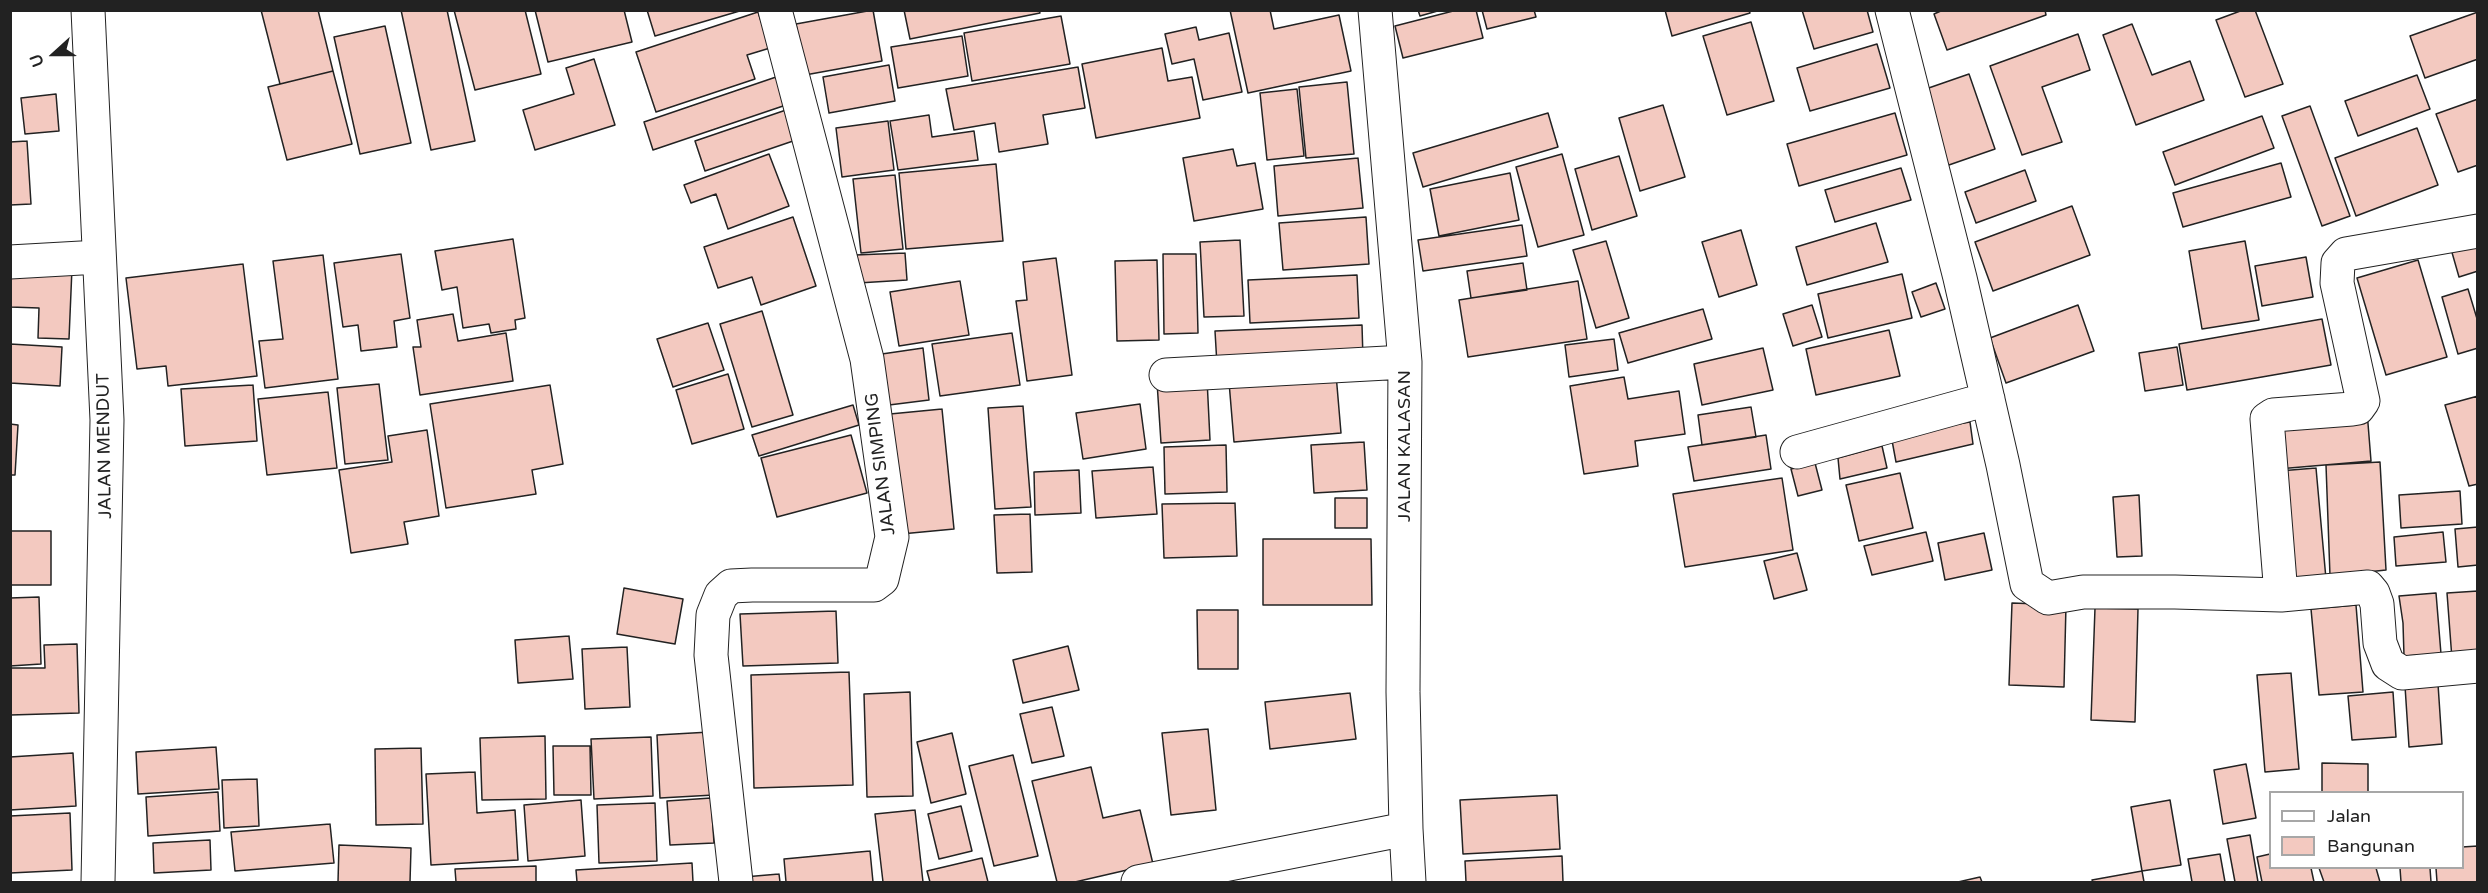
<!DOCTYPE html>
<style>
body{margin:0}
#map{position:relative;width:2488px;height:893px;overflow:hidden;background:#fff;font-family:"Varela Round",sans-serif}
canvas{display:block}
.frame{position:absolute;inset:0;border:12px solid #222;pointer-events:none}
.legend{position:absolute;left:2269px;top:791px;width:195px;height:78px;box-sizing:border-box;background:#fff;border:2px solid #a7a7a7;margin:0;padding:8px 10px;list-style:none;font-size:18px;color:#222}
.legend li{display:flex;align-items:center;gap:12px;height:30px}
.legend b{width:30px;border:2px solid #a7a7a7}
.north{position:absolute;left:24px;top:24px;width:60px;height:60px;-webkit-text-stroke:4px #fff;paint-order:stroke;rotate:249deg;font-size:16px;font-weight:700;line-height:24px;text-align:center;color:#222}
.north::after{content:'';display:block;margin:auto;width:21px;height:27px;background:#222;clip-path:polygon(50% 0,100% 100%,50% 72%,0 100%)}
</style>
<div id="map">
<canvas width="2488" height="893"></canvas>
<div class="frame"></div>
<ul class="legend">
<li><b style="height:8px;background:#fff"></b>Jalan</li>
<li><b style="height:16px;background:#f3c9c0"></b>Bangunan</li>
</ul>
<div class="north">U</div>
</div>
<script>
const context = document.querySelector('canvas').getContext('2d');
context.lineJoin = 'round';
function paint(path, color) {
  context.fillStyle = color;
  context.fill(path, 'evenodd');
}
function toPath(rows) {
  const path = new Path2D();
  for (const r of rows) {
    path.moveTo(r[0], r[1]);
    for (let i = 2; i < r.length; i += 2) path.lineTo(r[i], r[i + 1]);
  }
  return path;
}
function stroke(path, color, width, dash) {
  context.strokeStyle = color;
  context.lineWidth = width;
  context.lineCap = dash ? 'butt' : 'round';
  context.setLineDash(dash || []);
  context.stroke(path);
}
function label(font, color, halo, rows, align = 'center') {
  context.font = font + ' "Varela Round",sans-serif';
  context.lineWidth = 4.5;
  context.setLineDash([]);
  context.textBaseline = 'middle';
  context.strokeStyle = halo;
  context.fillStyle = color;
  for (const [text, x, y, turn = 0] of rows) {
    context.save();
    context.translate(x, y);
    context.rotate((+turn || 0) * Math.PI / 180);
    context.textAlign = isNaN(turn) ? turn : align;
    if (halo) context.strokeText(text, 0, 0);
    context.fillText(text, 0, 0);
    context.restore();
  }
}
const building = toPath([
 [261,10,318,10,333,71,280,84,261,10],
 [401,10,447,10,475,141,431,150,401,10],
 [454,10,525,10,541,74,475,90,454,10],
 [535,10,624,10,632,42,548,62,535,10],
 [647,10,743,10,655,36,647,10],
 [873,10,882,61,805,75,796,24,873,10],
 [904,10,1039,10,1040,13,910,39,904,10],
 [1230,10,1270,10,1274,29,1339,15,1351,71,1248,93,1230,10],
 [1418,10,1441,10,1420,16,1418,10],
 [1457,10,1476,10,1483,38,1403,58,1395,26,1457,10],
 [1482,10,1534,10,1536,17,1487,29,1482,10],
 [1665,10,1749,10,1750,13,1672,36,1665,10],
 [1802,10,1867,10,1873,32,1814,49,1802,10],
 [1943,10,2045,10,2046,15,1947,50,1934,14,1943,10],
 [2243,10,2255,10,2283,84,2245,97,2216,20,2243,10],
 [758,12,770,48,747,55,755,79,656,112,636,52,758,12],
 [2478,12,2478,59,2425,78,2410,36,2478,12],
 [1061,16,1070,64,972,81,964,33,1061,16],
 [1751,22,1774,101,1727,115,1703,36,1751,22],
 [2132,24,2152,75,2190,61,2204,100,2136,125,2103,35,2132,24],
 [385,26,411,143,360,154,334,37,385,26],
 [1196,27,1199,40,1229,33,1242,92,1203,100,1194,59,1172,64,1165,34,1196,27],
 [2078,34,2090,70,2042,87,2062,142,2022,155,1990,66,2078,34],
 [962,36,968,76,898,88,891,47,962,36],
 [1877,44,1890,88,1810,111,1797,68,1877,44],
 [1162,48,1168,81,1192,77,1200,118,1096,138,1082,64,1162,48],
 [594,59,615,125,535,150,523,110,574,94,566,68,594,59],
 [889,65,895,101,829,113,823,77,889,65],
 [1078,67,1085,108,1043,115,1048,144,999,152,995,123,954,130,946,89,1078,67],
 [333,71,352,144,287,160,268,87,333,71],
 [1969,74,1995,149,1946,166,1920,91,1969,74],
 [2417,75,2430,109,2358,136,2345,101,2417,75],
 [779,76,789,104,653,150,644,122,779,76],
 [1347,82,1354,154,1306,158,1299,87,1347,82],
 [1297,89,1304,156,1267,160,1260,93,1297,89],
 [56,94,59,131,25,134,21,98,56,94],
 [2478,99,2478,165,2458,172,2436,114,2478,99],
 [1663,105,1685,177,1640,191,1619,118,1663,105],
 [2310,106,2350,216,2322,226,2282,116,2310,106],
 [786,110,796,140,705,171,695,141,786,110],
 [1548,113,1558,147,1423,187,1413,153,1548,113],
 [1895,113,1907,155,1799,186,1787,144,1895,113],
 [929,115,932,137,974,131,978,160,898,170,890,121,929,115],
 [2262,116,2274,148,2175,185,2163,152,2262,116],
 [888,121,894,170,842,177,836,128,888,121],
 [2417,128,2438,185,2356,216,2335,158,2417,128],
 [27,141,31,204,10,205,10,142,27,141],
 [1233,149,1237,166,1255,163,1263,209,1194,221,1183,158,1233,149],
 [769,154,789,206,728,229,716,194,691,203,684,185,769,154],
 [1562,154,1584,235,1538,247,1516,167,1562,154],
 [1619,156,1637,216,1592,230,1575,169,1619,156],
 [1358,158,1363,208,1278,216,1274,166,1358,158],
 [2281,163,2291,197,2183,227,2173,193,2281,163],
 [996,164,1003,241,906,249,899,173,996,164],
 [1901,168,1911,200,1835,222,1825,190,1901,168],
 [2025,170,2036,201,1976,223,1965,192,2025,170],
 [1510,173,1519,220,1439,236,1430,189,1510,173],
 [895,175,903,249,861,253,853,179,895,175],
 [2072,206,2090,255,1993,291,1975,242,2072,206],
 [793,217,816,286,761,305,752,277,718,288,704,247,793,217],
 [1366,217,1369,264,1283,270,1279,223,1366,217],
 [1876,223,1888,262,1807,285,1796,247,1876,223],
 [1522,225,1527,256,1423,271,1418,240,1522,225],
 [1741,230,1757,285,1719,297,1702,242,1741,230],
 [513,239,525,318,515,320,516,329,491,333,489,324,463,328,457,287,442,290,435,251,513,239],
 [1240,240,1244,316,1204,317,1200,242,1240,240],
 [1606,241,1629,318,1596,328,1573,250,1606,241],
 [2245,241,2259,320,2202,329,2189,251,2245,241],
 [2478,241,2478,271,2459,277,2451,249,2478,241],
 [905,253,907,280,858,283,855,255,905,253],
 [401,254,410,318,394,321,397,347,361,351,358,325,343,327,334,263,401,254],
 [1163,254,1196,254,1198,333,1164,334,1163,254],
 [323,255,338,379,265,388,259,341,283,339,273,261,323,255],
 [2306,257,2313,297,2262,306,2255,266,2306,257],
 [1056,258,1072,375,1027,381,1016,301,1027,300,1023,262,1056,258],
 [1157,260,1159,340,1117,341,1115,261,1157,260],
 [2418,260,2447,357,2386,375,2357,278,2418,260],
 [1523,263,1527,290,1471,298,1467,271,1523,263],
 [243,264,257,376,168,386,166,366,137,369,126,278,243,264],
 [72,268,69,339,38,338,39,308,10,307,10,276,72,268],
 [1902,274,1912,318,1828,338,1818,294,1902,274],
 [1357,275,1359,318,1250,323,1248,280,1357,275],
 [960,281,969,335,899,346,890,292,960,281],
 [1578,281,1587,339,1468,357,1459,300,1578,281],
 [1936,283,1945,309,1921,317,1912,292,1936,283],
 [2468,289,2478,322,2478,348,2458,354,2442,297,2468,289],
 [1812,305,1822,337,1793,346,1783,314,1812,305],
 [2078,305,2094,351,2006,383,1990,338,2078,305],
 [1703,309,1712,339,1628,363,1619,333,1703,309],
 [762,311,793,415,752,427,720,324,762,311],
 [453,314,458,341,506,333,513,381,420,395,413,347,421,347,417,320,453,314],
 [2322,319,2331,365,2187,390,2179,344,2322,319],
 [708,323,724,370,673,387,657,339,708,323],
 [1362,325,1363,359,1217,365,1215,331,1362,325],
 [1889,330,1900,376,1816,395,1806,349,1889,330],
 [1012,333,1020,385,940,396,932,344,1012,333],
 [1614,339,1618,370,1569,377,1565,345,1614,339],
 [10,344,62,347,60,386,10,383,10,344],
 [2177,347,2183,385,2145,391,2139,353,2177,347],
 [923,348,929,400,881,406,875,355,923,348],
 [1763,348,1773,390,1702,405,1694,364,1763,348],
 [728,374,744,429,692,444,676,390,728,374],
 [1336,374,1341,433,1234,442,1229,382,1336,374],
 [1624,377,1628,399,1679,391,1685,434,1635,441,1638,466,1584,474,1570,386,1624,377],
 [1207,379,1210,440,1161,443,1157,382,1207,379],
 [379,384,388,460,345,464,337,388,379,384],
 [253,385,257,441,185,446,181,389,253,385],
 [550,385,563,464,532,470,536,494,446,508,430,404,550,385],
 [328,392,337,468,267,475,258,399,328,392],
 [2478,396,2478,484,2469,486,2445,405,2478,396],
 [1140,404,1146,449,1083,459,1076,413,1140,404],
 [853,405,859,425,759,456,752,435,853,405],
 [1023,406,1031,507,995,509,988,408,1023,406],
 [1751,407,1756,437,1702,445,1698,415,1751,407],
 [942,409,954,529,901,534,890,414,942,409],
 [2367,411,2371,461,2278,469,2273,419,2367,411],
 [1970,422,1973,444,1896,462,1891,435,1970,422],
 [10,424,18,425,15,475,10,475,10,424],
 [427,430,439,516,404,522,408,544,351,553,339,470,392,462,388,436,427,430],
 [851,435,867,493,777,517,761,458,851,435],
 [1766,435,1771,469,1694,481,1688,447,1766,435],
 [1364,442,1367,490,1314,493,1311,445,1364,442],
 [1226,445,1227,492,1165,494,1164,447,1226,445],
 [1882,446,1887,468,1840,479,1838,458,1882,446],
 [2380,462,2386,570,2330,576,2326,465,2380,462],
 [1815,463,1822,490,1798,496,1791,469,1815,463],
 [1153,467,1157,514,1096,518,1092,471,1153,467],
 [2316,468,2326,579,2289,582,2279,471,2316,468],
 [1079,470,1081,513,1035,515,1034,472,1079,470],
 [1900,473,1913,528,1859,541,1846,485,1900,473],
 [1782,478,1793,550,1685,567,1673,494,1782,478],
 [2460,491,2462,524,2401,528,2399,495,2460,491],
 [2139,495,2142,556,2117,557,2113,497,2139,495],
 [1335,498,1367,498,1367,528,1335,528,1335,498],
 [1235,503,1237,556,1164,558,1162,504,1235,503],
 [1030,514,1032,572,997,573,994,515,1030,514],
 [2478,527,2478,565,2458,567,2455,529,2478,527],
 [10,531,51,531,51,585,10,585,10,531],
 [1926,532,1933,561,1872,575,1864,546,1926,532],
 [2443,532,2446,562,2396,566,2394,537,2443,532],
 [1984,533,1992,570,1945,580,1938,543,1984,533],
 [1263,539,1371,539,1372,605,1263,605,1263,539],
 [1797,553,1807,590,1774,599,1764,561,1797,553],
 [624,588,683,599,675,644,617,634,624,588],
 [2478,591,2478,657,2452,659,2447,593,2478,591],
 [2436,593,2441,654,2404,656,2403,623,2399,596,2436,593],
 [39,597,41,664,10,666,10,598,39,597],
 [2012,603,2066,605,2064,687,2009,685,2012,603],
 [2356,605,2363,692,2319,695,2311,609,2356,605],
 [2095,608,2138,609,2135,722,2091,720,2095,608],
 [1197,610,1238,610,1238,669,1198,669,1197,610],
 [836,611,838,663,743,666,740,614,836,611],
 [569,636,573,679,518,683,515,640,569,636],
 [77,644,79,713,10,715,10,668,45,668,44,645,77,644],
 [1068,646,1079,690,1023,703,1013,660,1068,646],
 [627,647,630,707,585,709,582,649,627,647],
 [849,672,853,785,754,788,751,675,849,672],
 [2291,673,2299,769,2265,772,2257,675,2291,673],
 [2438,684,2442,744,2409,747,2405,686,2438,684],
 [910,692,913,796,867,797,864,694,910,692],
 [2393,692,2396,737,2352,740,2348,696,2393,692],
 [1350,693,1356,739,1270,749,1265,702,1350,693],
 [1052,707,1064,756,1032,763,1020,714,1052,707],
 [1208,729,1216,810,1171,815,1162,733,1208,729],
 [710,732,714,795,660,798,657,735,710,732],
 [952,733,966,794,931,803,917,742,952,733],
 [545,736,546,799,482,800,480,738,545,736],
 [651,737,653,796,594,799,591,739,651,737],
 [553,746,590,746,591,795,554,795,553,746],
 [216,747,219,789,138,794,136,752,216,747],
 [421,748,423,824,376,825,375,749,421,748],
 [73,753,76,806,10,810,10,757,73,753],
 [1013,755,1038,856,994,866,969,766,1013,755],
 [2322,763,2368,764,2368,792,2322,792,2322,763],
 [2246,764,2256,818,2223,824,2214,770,2246,764],
 [1091,767,1103,818,1140,810,1153,864,1075,882,1057,882,1032,781,1091,767],
 [475,772,477,813,515,810,518,860,431,865,426,774,475,772],
 [257,779,259,826,224,828,222,780,257,779],
 [218,792,220,831,148,836,146,797,218,792],
 [1557,795,1560,849,1463,854,1460,800,1557,795],
 [711,798,714,843,670,845,667,801,711,798],
 [581,800,585,856,528,861,524,805,581,800],
 [2170,800,2181,865,2142,871,2131,807,2170,800],
 [655,803,657,861,599,863,597,805,655,803],
 [961,806,972,851,939,859,928,814,961,806],
 [915,810,923,882,883,882,875,814,915,810],
 [70,813,72,870,10,873,10,816,70,813],
 [330,824,334,863,235,871,231,832,330,824],
 [2250,835,2258,882,2235,882,2227,839,2250,835],
 [210,840,211,870,154,873,153,843,210,840],
 [339,845,411,848,410,882,338,882,339,845],
 [2478,846,2478,882,2437,882,2436,868,2462,868,2462,847,2478,846],
 [870,851,873,882,786,882,784,859,870,851],
 [2220,854,2225,882,2192,882,2188,859,2220,854],
 [2270,854,2270,868,2311,868,2314,882,2262,882,2257,857,2270,854],
 [1562,856,1563,882,1466,882,1465,861,1562,856],
 [982,858,988,882,930,882,927,871,982,858],
 [692,863,693,882,577,882,576,870,692,863],
 [536,866,536,882,456,882,455,869,536,866],
 [2319,868,2376,868,2380,882,2324,882,2319,868],
 [2400,868,2430,868,2431,882,2401,882,2400,868],
 [2142,871,2144,882,2093,882,2092,880,2142,871],
 [779,874,780,882,744,882,744,877,779,874],
 [1980,877,1982,882,1958,882,1980,877]
]);
const minor = toPath([
 [88,10,107,420,98,882],
 [1375,10,1405,362,1403,692,1406,829,1409,882],
 [1892,10,1960,278,2003,465,2027,584,2048,598,2083,592,2175,592,2281,595,2368,587,2373,593,2377,604,2380,643,2388,664,2402,673,2478,666],
 [10,262,99,257],
 [1166,375,1405,362],
 [1797,452,1988,399],
 [2281,595,2267,419,2273,415,2352,409,2358,408,2363,401,2337,283,2338,263,2346,254,2478,231],
 [736,882,711,655,713,615,721,595,731,586,752,585,874,585,882,579,892,537,867,359,775,10],
 [1138,882,1406,829]
]);
const streetNames = [
 ["JALAN MENDUT",105,446,-91],
 ["JALAN KALASAN",1405,446,-90],
 ["JALAN SIMPING",881,464,-97]
];
paint(building, '#f3c9c0');
stroke(building, '#222', 1.5);
stroke(minor, '#222', 35);
stroke(minor, '#fff', 33);
label('18px', '#222', '#fff', streetNames);
</script>
